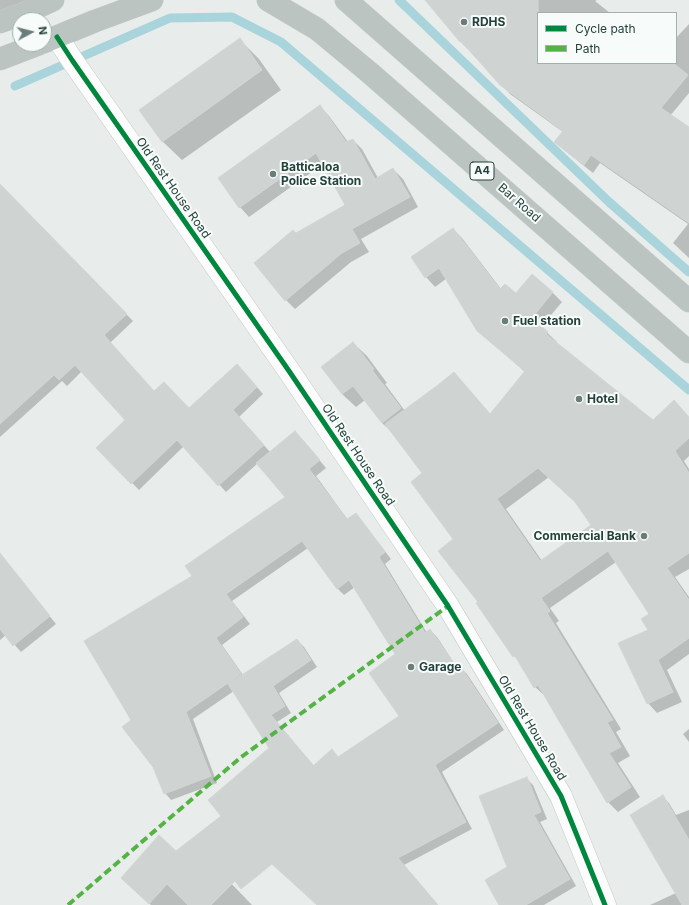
<!DOCTYPE html>
<style>
body{margin:0}
#map{position:relative;width:689px;height:905px;overflow:hidden;background:#e8edeb;font-family:Inter,sans-serif}
canvas{display:block}
.legend{position:absolute;left:537px;top:12px;width:140px;height:52px;box-sizing:border-box;background:#f7fbf9;border:1px solid #a3b1ad;margin:0;padding:5px 7px;list-style:none;font-size:12px;color:#24423a}
.legend li{display:flex;align-items:center;gap:8px;height:20px}
.legend b{width:20px;border:1px solid #a3b1ad}
.north{position:absolute;left:12px;top:12px;width:40px;height:40px;box-sizing:border-box;background:#f7fbf9;border:1px solid #a3b1ad;border-radius:50%;rotate:83deg;font-size:11px;font-weight:700;line-height:16px;text-align:center;color:#24423a}
.north::after{content:'';display:block;margin:auto;width:14px;height:18px;background:#697e78;clip-path:polygon(50% 0,100% 100%,50% 72%,0 100%)}
</style>
<div id="map">
<canvas width="689" height="905"></canvas>
<ul class="legend">
<li><b style="height:5px;background:#00873e"></b>Cycle path</li>
<li><b style="height:5px;background:#55b346"></b>Path</li>
</ul>
<div class="north">N</div>
</div>
<script>
const context = document.querySelector('canvas').getContext('2d');
context.lineJoin = 'round';
function paint(path, color) {
  context.fillStyle = color;
  context.fill(path, 'evenodd');
}
function toPath(rows) {
  const path = new Path2D();
  for (const r of rows) {
    path.moveTo(r[0], r[1]);
    for (let i = 2; i < r.length; i += 2) path.lineTo(r[i], r[i + 1]);
  }
  return path;
}
function stroke(path, color, width, dash) {
  context.strokeStyle = color;
  context.lineWidth = width;
  context.lineCap = dash ? 'butt' : 'round';
  context.setLineDash(dash || []);
  context.stroke(path);
}
function label(font, color, halo, rows, align = 'center') {
  context.font = font + ' Inter,sans-serif';
  context.lineWidth = 4;
  context.setLineDash([]);
  context.textBaseline = 'middle';
  context.strokeStyle = halo;
  context.fillStyle = color;
  for (const [text, x, y, turn = 0] of rows) {
    context.save();
    context.translate(x, y);
    context.rotate((+turn || 0) * Math.PI / 180);
    context.textAlign = isNaN(turn) ? turn : align;
    if (halo) context.strokeText(text, 0, 0);
    context.fillText(text, 0, 0);
    context.restore();
  }
}
const shadow = toPath([
 [0,0,29,0,0,18],
 [426,0,597,0,595,1,610,13,538,13,538,63,676,63,676,38,689,24,689,93,670,116,689,129,689,258,673,243,688,224,600,163,593,173,564,150,556,142,563,132,510,94,461,42],
 [239,39,259,59,281,90,182,160,162,141],
 [320,106,329,116,348,142,353,140,362,149,378,178,393,169,403,179,418,207,361,239,369,252,351,262,295,309,286,300,296,234,346,206,323,164,249,217,240,207,219,178],
 [0,185,133,321,110,343,154,392,189,409,244,372,263,394,239,417,270,452,302,439,326,468,316,476,348,520,356,514,362,521,391,559,385,564,427,633,430,630,437,637,458,669,460,667,467,674,504,730,442,772,472,829,404,865,438,905,318,905,270,749,234,691,193,719,217,783,171,800,165,793,154,766,132,720,194,577,286,498,258,463,226,492,184,446,139,490,98,448,126,420,82,371,67,386,62,381,0,437],
 [308,548,338,589,344,595,355,587,396,654,400,716,339,758,314,766,277,722,291,713,279,693,317,667,304,647,297,640,243,675,222,645,250,624,232,601],
 [453,229,462,238,501,289,516,294,552,292,562,302,541,327,557,342,556,343,653,421,689,418,689,456,684,461,689,469,689,569,675,577,689,597,689,654,667,670,682,702,657,713,648,703,650,614,616,562,550,608,559,621,556,623,621,729,616,732,630,756,618,763,640,797,618,812,608,802,545,696,535,687,521,663,514,656,480,602,454,540,423,474,394,434,382,423,365,400,356,407,342,394,322,368,353,343,367,356,387,383,385,384,405,411,454,373,491,415,525,372,477,330,446,279,435,287,426,277],
 [549,477,578,504,592,525,542,561,506,509],
 [8,564,56,624,21,652,6,635,0,640,0,571],
 [689,729,689,742,683,734],
 [526,778,533,785,547,819,540,822,576,886,544,905,500,905],
 [662,796,669,803,676,815,689,810,689,905,650,905,676,893],
 [198,849,252,905,151,905,130,886,176,852]
]);
const stream = toPath([
 [399,0,609,202,689,272],
 [15,86,170,18,232,17,281,42,689,390]
]);
const building = toPath([
 [425,0,538,0,538,63,673,63,688,75,661,108,689,127,689,223,591,155,584,165,554,142,563,131,500,85,461,41,460,42,425,0],
 [240,38,262,70,162,142,139,110,240,38],
 [320,105,346,142,353,139,375,179,393,168,410,197,352,229,360,243,342,253,285,301,254,263,293,230,296,233,345,205,316,153,239,208,218,178,320,105],
 [0,184,127,314,104,335,154,391,164,382,189,408,237,364,257,387,233,410,264,445,218,486,177,440,131,484,96,448,125,420,75,365,59,380,54,375,0,424,0,184],
 [453,228,500,289,505,284,516,293,532,274,553,292,532,318,548,332,546,334,653,420,674,400,689,417,689,438,675,451,689,473,689,553,667,568,689,600,689,638,658,660,673,692,647,704,618,643,648,630,641,619,649,614,608,551,541,598,550,611,547,613,613,720,607,722,621,747,609,753,631,787,607,803,538,685,534,688,515,656,513,657,476,603,478,602,438,551,453,539,411,482,422,473,385,424,438,385,454,372,490,414,525,371,477,331,439,268,425,278,411,257,453,228],
 [538,468,575,502,591,525,540,561,497,499,538,468],
 [353,342,374,369,372,370,401,408,382,423,353,386,342,394,321,367,353,342],
 [295,431,320,460,309,469,347,519,356,513,385,552,379,557,425,633,430,629,457,668,460,666,498,723,435,765,466,822,398,858,438,905,317,905,272,864,241,889,235,881,211,905,188,905,167,884,149,904,121,878,159,835,176,851,221,816,208,800,269,748,228,684,297,639,311,660,273,686,285,706,271,715,313,766,332,749,338,757,399,716,369,673,395,654,349,580,337,589,302,541,226,594,243,617,216,638,241,674,186,712,211,776,164,794,153,767,122,727,131,720,84,641,192,576,185,566,285,497,256,463,295,431],
 [0,553,50,616,13,646,0,629,0,553],
 [527,777,541,812,534,815,570,879,526,905,499,905,485,880,507,867,479,796,527,777],
 [663,795,689,840,689,905,682,905,630,815,663,795]
]);
const secondary = toPath([
 [57,37,72,60,289,371,448,606,561,796,605,905]
]);
const highway = toPath([
 [268,0,317,29,370,73,689,352],
 [346,0,689,301],
 [0,22,23,14,53,0],
 [44,42,95,21,152,0],
 [0,59,39,44]
]);
const quiet = toPath([
 [68,905,240,758,448,606]
]);
const cycleway = toPath([
 [57,37,72,60,289,371,448,606,561,796,605,905]
]);
const markers = [
 [464,22,4,"#697e78"],
 [273,174,4,"#697e78"],
 [505,321,4,"#697e78"],
 [579,399,4,"#697e78"],
 [644,536,4,"#697e78"],
 [411,667,4,"#697e78"]
];
const shields = [
 [482,171,24]
];
const shieldNames = [
 ["A4",482,171]
];
const poiNames = [
 ["RDHS",472,22],
 ["Batticaloa",281,167],
 ["Police Station",281,181],
 ["Fuel station",513,321],
 ["Hotel",587,399],
 ["Commercial Bank",636,536,"right"],
 ["Garage",419,667]
];
const streetNames = [
 ["Old Rest House Road",173,188,55],
 ["Bar Road",519,203,41],
 ["Old Rest House Road",358,455,56],
 ["Old Rest House Road",532,728,59]
];
paint(shadow, '#0003');
stroke(stream, '#a9d4db', 9);
paint(building, '#cfd4d2');
stroke(building, '#d1d6d4', 1);
stroke(secondary, '#c3cbc8', 23);
stroke(highway, '#c3ccc9', 23);
stroke(secondary, '#fcfcfc', 22);
stroke(highway, '#bcc4c2', 22);
stroke(quiet, '#55b346', 4, [8, 4]);
stroke(cycleway, '#00873e', 5);
for (const [x, y, r, color] of markers) {
  const dot = new Path2D();
  dot.arc(x, y, r, 0, 2 * Math.PI);
  context.fillStyle = color;
  context.fill(dot);
  stroke(dot, '#f7fbf9', 1.5);
}
for (const [x, y, w] of shields) {
  const box = new Path2D();
  box.roundRect(x - w / 2, y - 9, w, 18, 3);
  context.fillStyle = '#f7fbf9';
  context.fill(box);
  stroke(box, '#24423a', 1);
}
label('bold 11px', '#24423a', null, shieldNames);
label('bold 12px', '#24423a', '#f7fbf9', poiNames, 'left');
label('12px', '#24423a', '#f7fbf9', streetNames);
</script>
